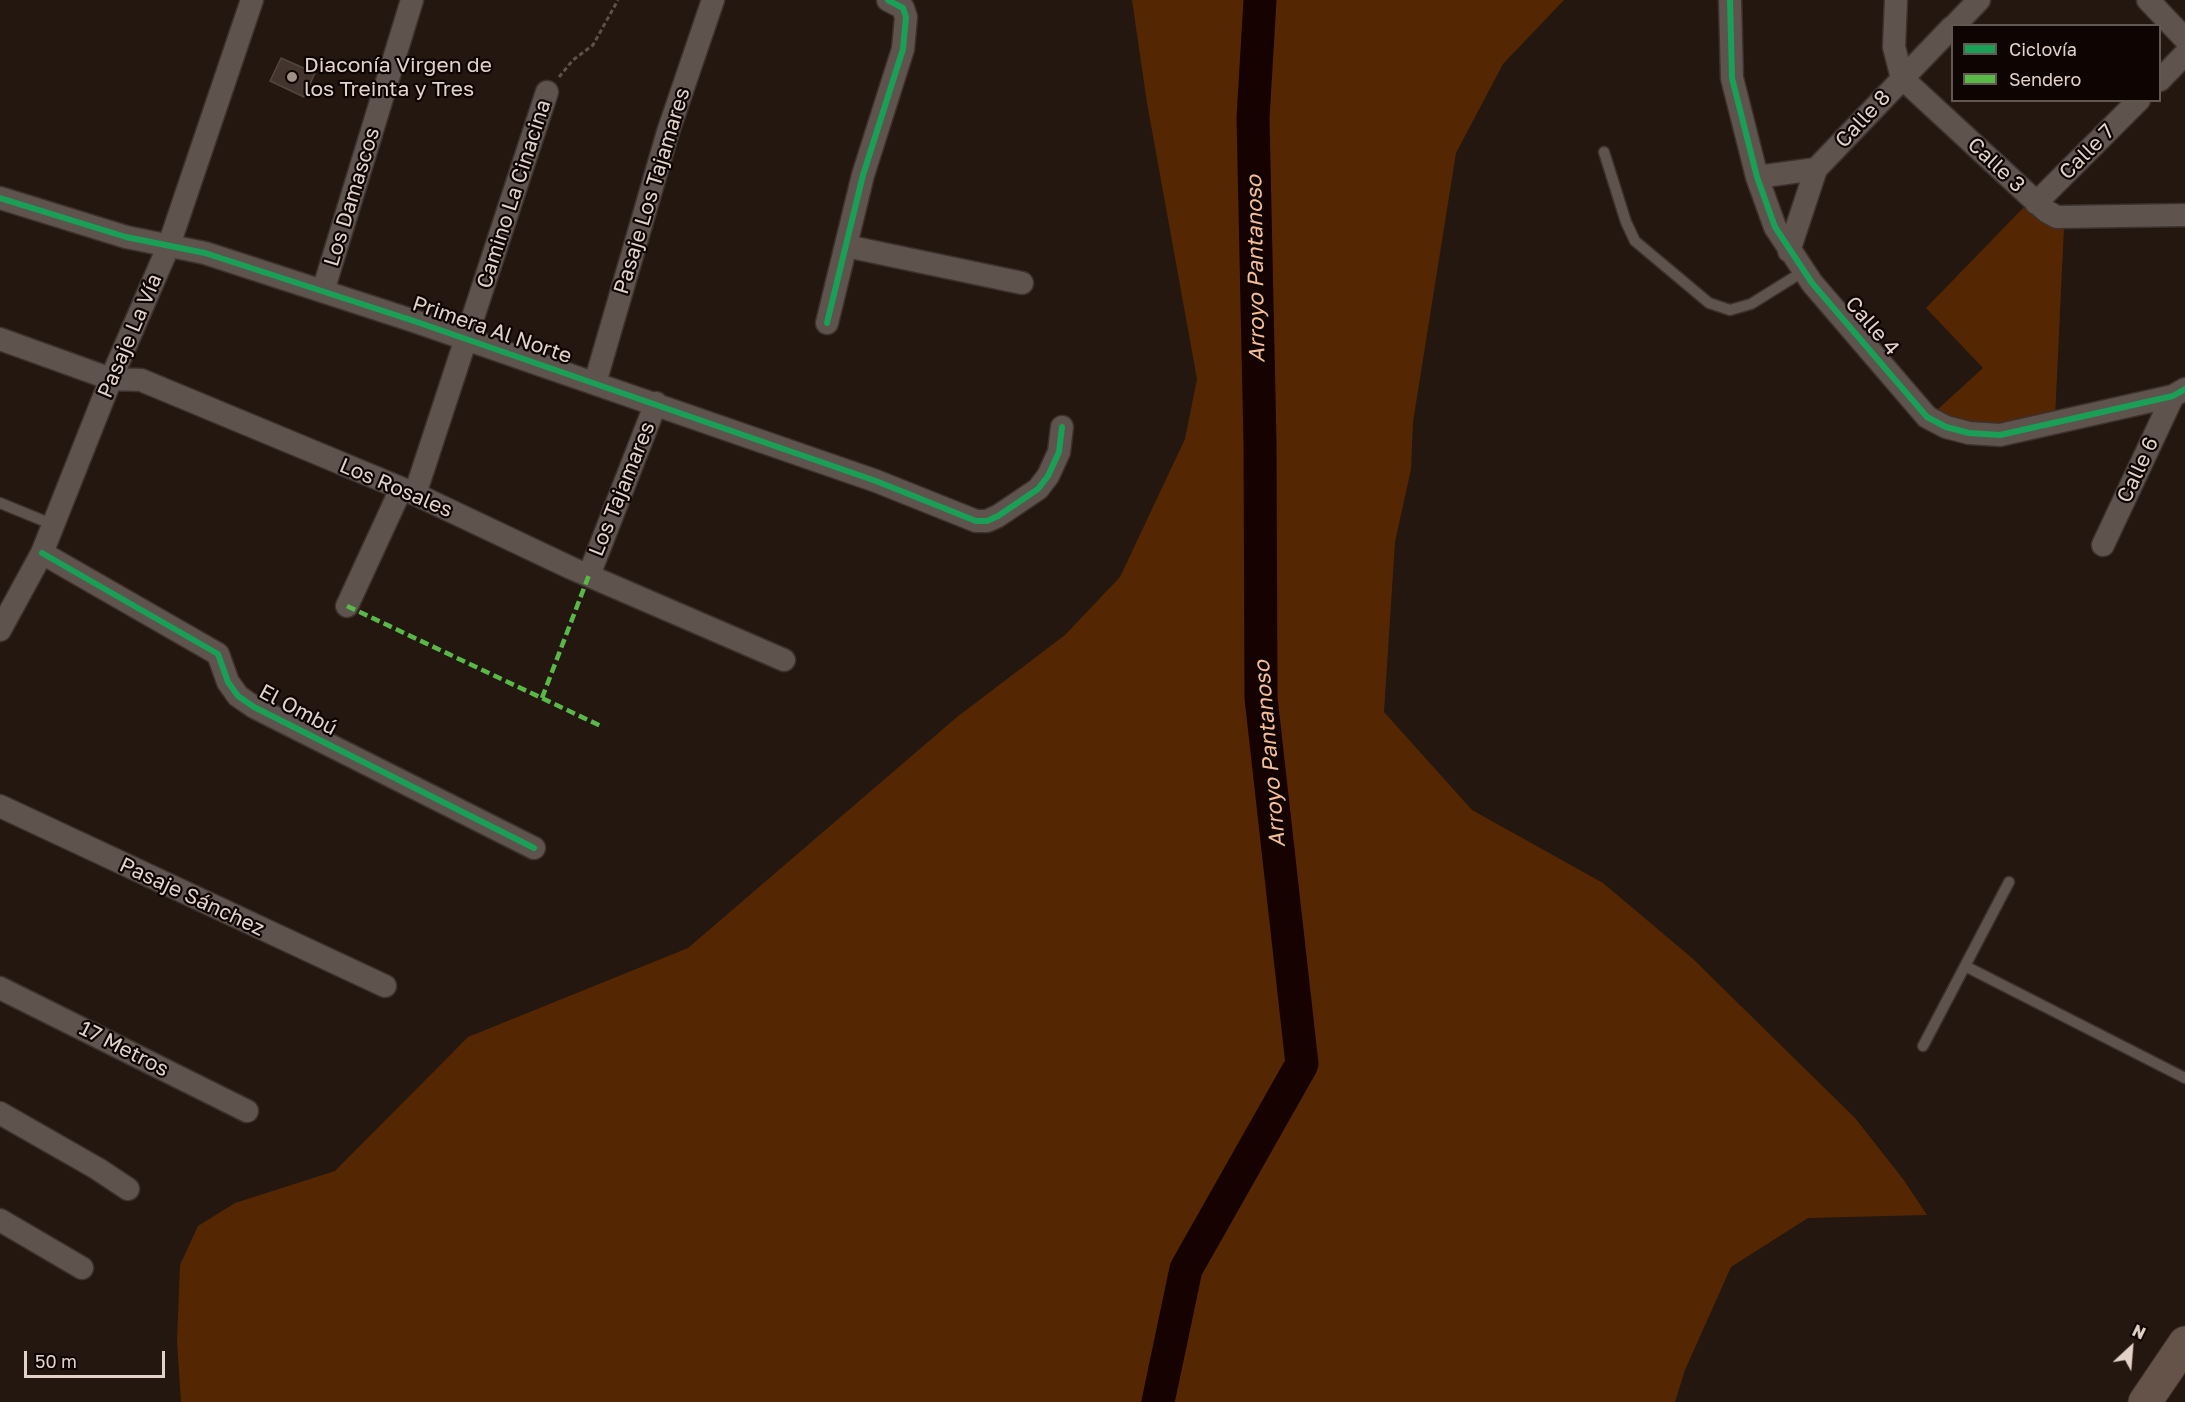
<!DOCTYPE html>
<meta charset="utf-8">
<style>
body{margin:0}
#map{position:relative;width:2185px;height:1402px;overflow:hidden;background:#24170f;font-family:"Golos Text",sans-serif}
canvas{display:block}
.legend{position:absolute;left:1951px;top:24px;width:210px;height:78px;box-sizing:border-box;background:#0e0502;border:2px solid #635751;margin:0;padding:8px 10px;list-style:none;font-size:18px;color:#e2d2c8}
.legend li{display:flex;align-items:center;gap:12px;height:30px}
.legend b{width:30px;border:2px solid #635751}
.north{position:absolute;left:2101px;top:1318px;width:60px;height:60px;-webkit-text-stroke:4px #0e0502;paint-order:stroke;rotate:26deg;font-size:16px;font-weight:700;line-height:24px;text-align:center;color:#e2d2c8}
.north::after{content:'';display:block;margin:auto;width:21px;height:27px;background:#e2d2c8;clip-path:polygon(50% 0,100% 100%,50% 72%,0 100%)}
.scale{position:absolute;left:24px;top:1351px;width:141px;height:27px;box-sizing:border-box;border:3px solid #e2d2c8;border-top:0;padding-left:8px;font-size:18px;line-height:21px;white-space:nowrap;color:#e2d2c8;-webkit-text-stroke:4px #0e0502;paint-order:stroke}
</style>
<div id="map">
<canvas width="2185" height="1402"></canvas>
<ul class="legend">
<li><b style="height:8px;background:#1a9f57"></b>Ciclovía</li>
<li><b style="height:8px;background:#58b947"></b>Sendero</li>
</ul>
<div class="north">N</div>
<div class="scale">50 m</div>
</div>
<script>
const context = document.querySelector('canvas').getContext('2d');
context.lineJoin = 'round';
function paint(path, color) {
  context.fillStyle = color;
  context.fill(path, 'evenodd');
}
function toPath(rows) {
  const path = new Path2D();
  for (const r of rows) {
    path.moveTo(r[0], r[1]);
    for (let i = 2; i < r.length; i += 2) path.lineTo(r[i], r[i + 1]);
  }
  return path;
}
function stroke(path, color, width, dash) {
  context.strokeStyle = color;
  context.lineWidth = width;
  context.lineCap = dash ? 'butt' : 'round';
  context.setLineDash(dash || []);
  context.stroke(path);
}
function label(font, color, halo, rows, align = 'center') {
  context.font = font + ' "Golos Text",sans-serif';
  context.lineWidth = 4.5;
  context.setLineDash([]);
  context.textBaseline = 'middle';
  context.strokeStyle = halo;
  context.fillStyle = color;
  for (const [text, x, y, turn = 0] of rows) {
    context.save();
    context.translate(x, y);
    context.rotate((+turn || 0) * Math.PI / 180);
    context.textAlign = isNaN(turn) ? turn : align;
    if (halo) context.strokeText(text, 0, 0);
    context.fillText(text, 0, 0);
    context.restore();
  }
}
const green = toPath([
 [1132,0,1564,0,1503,64,1456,153,1413,422,1411,469,1395,542,1384,712,1472,810,1603,883,1692,958,1855,1118,1903,1179,1927,1215,1808,1218,1731,1267,1685,1370,1675,1402,181,1402,177,1341,180,1265,198,1226,235,1203,335,1171,468,1037,688,948,957,717,1065,635,1120,577,1185,439,1197,379,1147,103],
 [2024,207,2035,215,2064,227,2055,418,2008,426,1964,424,1946,417,1938,409,1983,368,1926,308]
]);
const river = toPath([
 [1158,1402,1186,1269,1302,1064,1261,698,1260,442,1253,118,1260,0]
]);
const building = toPath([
 [281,58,315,73,304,97,270,81,281,58]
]);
const path = toPath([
 [559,77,573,60,593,45,618,0]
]);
const lane = toPath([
 [1604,152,1626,222,1635,241,1709,303,1730,310,1751,304,1804,271],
 [0,503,54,525],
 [1965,966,2185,1078],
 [1923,1046,2009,882]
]);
const street = toPath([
 [1730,0,1732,78,1757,177,1775,227,1812,283,1927,417,1946,427,1969,433,2000,435,2173,396,2185,389],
 [1896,0,1894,47,1902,78,2046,211,2057,217,2185,215],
 [2148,0,2185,39],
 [1954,26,1979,0],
 [2160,80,2185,54],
 [1757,177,1816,169,1952,27],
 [0,198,126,237,205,253,414,321,876,481,976,521,987,521,998,516,1038,489,1048,476,1059,452,1062,427],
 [2036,203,2139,100],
 [846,246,1022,283],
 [1789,251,1816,169],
 [323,291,412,0],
 [827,323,863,175,903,49,906,17,903,8,888,0],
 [0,339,111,379,141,380,415,494,571,568,784,660],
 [595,383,668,132,713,0],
 [415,494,547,92],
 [2103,545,2173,396],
 [42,553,218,654,228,682,238,696,254,707,534,848],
 [589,575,656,403],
 [347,606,401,489],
 [0,630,42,553,111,379,169,245,252,0],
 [0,806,385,986],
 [0,988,247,1111],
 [0,1113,98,1169,128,1189],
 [0,1220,82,1268]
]);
const highway = toPath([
 [2145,1402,2185,1343]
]);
const quiet = toPath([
 [347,606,603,727],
 [542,698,589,575]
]);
const cycleway = toPath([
 [1730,0,1732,78,1757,177,1775,227,1812,283,1927,417,1946,427,1969,433,2000,435,2173,396,2185,389],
 [0,198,126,237,205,253,414,321,876,481,976,521,987,521,998,516,1038,489,1048,476,1059,452,1062,427],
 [827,323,863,175,903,49,906,17,903,8,888,0],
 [42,553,218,654,228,682,238,696,254,707,534,848]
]);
const markers = [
 [292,77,6,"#a09187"]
];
const poiNames = [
 ["Diaconía Virgen de",304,65],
 ["los Treinta y Tres",304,89]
];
const streetNames = [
 ["Calle 8",1863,119,-47],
 ["Calle 7",2087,152,-45],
 ["Calle 3",1996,165,43],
 ["Pasaje Los Tajamares",652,191,-73],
 ["Camino La Cinacina",514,194,-72],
 ["Los Damascos",352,197,-73],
 ["Calle 4",1872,326,49],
 ["Primera Al Norte",492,330,19],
 ["Pasaje La Vía",130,336,-67],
 ["Calle 6",2138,470,-65],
 ["Los Rosales",396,488,23],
 ["Los Tajamares",622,489,-68],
 ["El Ombú",298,710,28],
 ["Pasaje Sánchez",192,897,25],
 ["17 Metros",124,1049,27]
];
const waterNames = [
 ["Arroyo Pantanoso",1256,269,-91],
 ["Arroyo Pantanoso",1270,754,-95]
];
paint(green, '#542702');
stroke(river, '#150201', 33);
paint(building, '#43352d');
stroke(building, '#52473f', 1.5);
stroke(lane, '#3c312c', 13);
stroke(street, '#3c312c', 25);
stroke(highway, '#3c312c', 35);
stroke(path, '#5b524b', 3, [4.5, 3]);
stroke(lane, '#5e534d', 10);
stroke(street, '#5e534d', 22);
stroke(highway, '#65534a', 33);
stroke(quiet, '#58b947', 4.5, [9, 4.5]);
stroke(cycleway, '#1a9f57', 6);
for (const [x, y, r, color] of markers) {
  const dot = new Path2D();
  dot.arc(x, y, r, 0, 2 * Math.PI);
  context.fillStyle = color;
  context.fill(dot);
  stroke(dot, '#0e0502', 2);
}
label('21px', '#e2d2c8', '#0e0502', poiNames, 'left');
label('21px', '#e2d2c8', '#0e0502', streetNames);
label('italic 22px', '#f8bc97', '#0e0502', waterNames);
</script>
